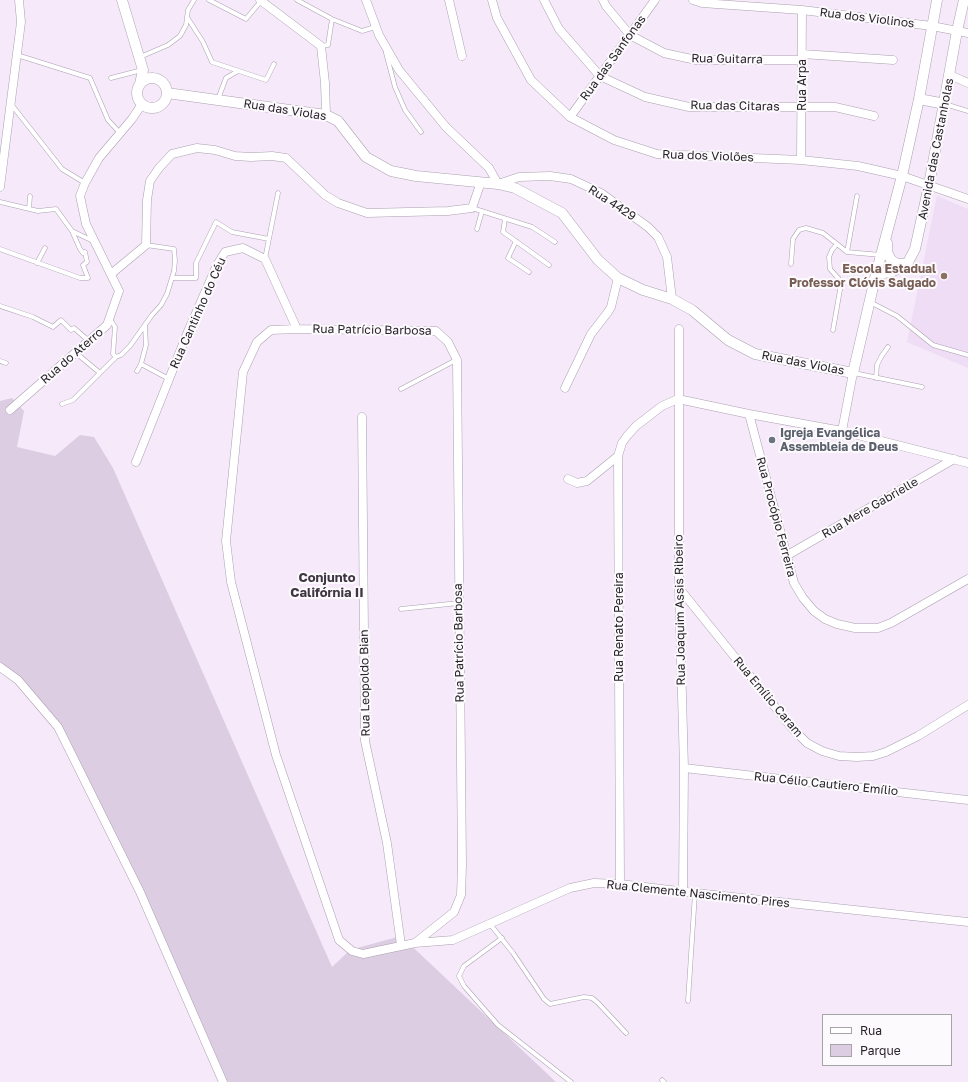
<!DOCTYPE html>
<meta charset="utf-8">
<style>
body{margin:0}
#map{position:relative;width:968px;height:1082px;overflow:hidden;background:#f5e9fa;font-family:"Golos Text",sans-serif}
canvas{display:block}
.legend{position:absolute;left:822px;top:1014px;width:130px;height:52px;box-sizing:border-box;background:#fcfafd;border:1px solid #a7a4a8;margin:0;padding:5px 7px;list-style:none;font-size:12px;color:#282329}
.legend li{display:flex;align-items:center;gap:8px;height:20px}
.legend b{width:20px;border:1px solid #a7a4a8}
</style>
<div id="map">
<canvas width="968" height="1082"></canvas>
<ul class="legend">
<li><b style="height:5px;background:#fff"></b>Rua</li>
<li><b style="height:11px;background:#dccde3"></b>Parque</li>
</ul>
</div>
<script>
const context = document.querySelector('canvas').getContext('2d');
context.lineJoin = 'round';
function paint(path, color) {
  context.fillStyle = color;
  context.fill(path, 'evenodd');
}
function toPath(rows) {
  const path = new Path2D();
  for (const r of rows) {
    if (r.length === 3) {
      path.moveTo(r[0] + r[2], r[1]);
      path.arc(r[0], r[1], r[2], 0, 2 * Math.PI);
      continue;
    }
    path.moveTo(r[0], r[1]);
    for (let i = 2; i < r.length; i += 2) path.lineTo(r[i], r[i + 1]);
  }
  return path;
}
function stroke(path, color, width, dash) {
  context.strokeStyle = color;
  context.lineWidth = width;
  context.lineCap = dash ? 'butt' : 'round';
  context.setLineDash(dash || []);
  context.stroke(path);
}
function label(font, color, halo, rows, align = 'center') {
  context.font = font + ' "Golos Text",sans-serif';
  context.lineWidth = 4;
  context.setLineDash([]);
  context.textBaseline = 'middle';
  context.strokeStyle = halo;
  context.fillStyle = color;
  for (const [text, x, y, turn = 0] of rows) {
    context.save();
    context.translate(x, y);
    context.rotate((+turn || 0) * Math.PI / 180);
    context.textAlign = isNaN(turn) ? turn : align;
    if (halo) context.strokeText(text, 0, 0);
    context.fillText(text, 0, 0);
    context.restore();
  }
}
const built = toPath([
 [937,196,968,209,968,368,907,342]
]);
const green = toPath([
 [12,398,24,411,17,447,55,456,80,435,94,437,113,468,332,967,350,950,401,936,556,1082,224,1082,59,727,0,666,0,401]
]);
const service = toPath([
 [209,0,246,19,261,1],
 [297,0,332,19,362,31,375,27],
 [187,17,203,42,212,62,266,80,274,64],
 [321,46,328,45,332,19],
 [386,53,395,87,405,110,421,132],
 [17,55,90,78,108,120,120,133],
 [140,57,168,45,180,36,186,25,188,10,194,0],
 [111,78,142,70],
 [218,99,226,78,238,71],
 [11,104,62,169,85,183],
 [945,104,968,111],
 [0,202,38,211,56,209,72,231,93,241],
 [472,208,532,227,555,242],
 [29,209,30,196],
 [505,219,503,232,549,265],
 [477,229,482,211],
 [516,241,508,258,529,272],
 [0,249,80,278,88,278,83,265,87,262,85,252,83,253,80,249,72,231],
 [847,252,857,196],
 [265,259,278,193],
 [37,263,45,248],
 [791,264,793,239,799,230,806,228,823,233,837,244],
 [172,278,196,278,196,263,216,222,232,232,269,239],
 [870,302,897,316,933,345,968,355],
 [0,306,33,317,53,327,61,320,71,330,74,328,89,341],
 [110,319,115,327,113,354,116,357,121,355,130,346,152,315,161,305,167,294,174,271,175,261,174,249,146,245],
 [833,330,841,284,839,279,830,269,829,257,832,250,837,244,847,252,881,255],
 [76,353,100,373],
 [0,361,6,363],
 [141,364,169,379],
 [137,371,141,364,146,345,145,326],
 [854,373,922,387],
 [876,378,877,365,881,357,888,347],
 [401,389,456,360],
 [62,404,73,400,116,357],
 [401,609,459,603],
 [490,924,513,953,544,999,550,1004,584,997,592,998,598,1003,626,1033],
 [502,938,464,966,459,976,464,986,498,1025,571,1082],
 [688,1001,695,893],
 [662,1080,664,1082]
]);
const minor = toPath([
 [260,0,321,46,325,83,326,115],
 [366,0,379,35,399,70,446,127,489,168,498,184,519,177,550,176,571,179,601,193,648,227,658,237,667,257,672,299],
 [449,0,462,56],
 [492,0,497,18,531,80,570,117,614,140,657,154,801,160,858,166,902,176,968,199],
 [544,0,559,29,600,76,645,97,689,107,835,107,874,116],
 [603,0,606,6,630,35,664,53,696,60,802,60],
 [693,0,702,3,802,10,932,26,968,33],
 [802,54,893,60],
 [950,75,968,83],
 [570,117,655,0],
 [801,160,802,10],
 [0,187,21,22,19,0],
 [111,274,146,245,147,200,150,181,159,168,172,154,197,148,215,150,235,156,251,157,272,156,286,158,325,195,338,203,367,213,448,211,472,208,481,182],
 [297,329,436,331,448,342,457,360,462,865,461,895,454,912,415,943,363,954,352,951,339,940,276,755,231,582,226,541,243,372,257,342,271,330,297,329],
 [679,329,679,588,684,768,683,892],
 [565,388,591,334,608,312,611,307,618,278],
 [10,410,107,325,119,291,86,224,80,196,85,183,99,158,132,119,142,104],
 [749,414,794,583,803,598,814,611,825,619,837,624,855,628,878,628,891,623,968,579],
 [362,417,365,741,387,843,401,945],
 [842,431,853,373],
 [136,462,189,329,217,265,225,252,243,248,265,259,297,329],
 [568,479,577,483,587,481,618,456],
 [786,556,954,459],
 [679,588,792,728,807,743,822,751,839,756,857,757,873,756,886,752,918,736,968,705],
 [0,667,18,680,58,727,140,892,223,1082],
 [684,768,968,800],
 [620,884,618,456,622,443,627,436,636,426,662,406,678,399,749,414,842,431,968,463],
 [415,943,453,940,570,888,594,883,620,884,695,893,968,922]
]);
const tertiary = toPath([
 [122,0,143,70,140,84],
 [152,93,15],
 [167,93,326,115,338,121,366,157,391,171,416,176,498,184,515,188,562,213,598,260,618,278,643,290,672,299,692,310,728,340,755,354,853,373,876,274,902,176,919,99,937,0],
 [919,99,945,104],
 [887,243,887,252,891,260,897,264,907,264],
 [876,274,891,272,900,268,907,264,915,249,929,185,957,31,964,0]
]);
const markers = [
 [944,276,4,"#8d6e63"],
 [772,440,4,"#6b7280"]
];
const streetNames = [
 ["Rua dos Violinos",867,18,7],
 ["Rua das Sanfonas",613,58,-54],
 ["Rua Guitarra",727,59,1],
 ["Rua Arpa",802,85,-90],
 ["Rua das Citaras",735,106,1],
 ["Rua das Violas",285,110,9],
 ["Avenida das Castanholas",936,149,-79],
 ["Rua dos Violões",708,156,2],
 ["Rua 4429",612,203,33],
 ["Rua Cantinho do Céu",198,313,-66],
 ["Rua Patrício Barbosa",372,330,1],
 ["Rua do Aterro",72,356,-41],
 ["Rua das Violas",803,363,11],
 ["Rua Mere Gabrielle",870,508,-30],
 ["Rua Procópio Ferreira",776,517,75],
 ["Rua Joaquim Assis Ribeiro",680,610,-91],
 ["Rua Renato Pereira",619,627,-90],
 ["Rua Patrício Barbosa",459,643,-91],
 ["Rua Leopoldo Bian",365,683,-91],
 ["Rua Emílio Caram",768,697,50],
 ["Rua Célio Cautiero Emílio",826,784,6],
 ["Rua Clemente Nascimento Pires",698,894,6]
];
const educationNames = [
 ["Escola Estadual",936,269],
 ["Professor Clóvis Salgado",936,283]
];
const worshipNames = [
 ["Igreja Evangélica",780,433],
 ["Assembleia de Deus",780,447]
];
const neighbourhoodNames = [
 ["Conjunto",327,578],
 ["Califórnia II",327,593]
];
paint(built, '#eeddf4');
paint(green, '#dccde3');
stroke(service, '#aba0b0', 5);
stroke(minor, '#aba0b0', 9);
stroke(tertiary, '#aba0b0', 11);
stroke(service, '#fff', 4);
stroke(minor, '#fff', 8);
stroke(tertiary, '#fff', 10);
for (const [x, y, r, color] of markers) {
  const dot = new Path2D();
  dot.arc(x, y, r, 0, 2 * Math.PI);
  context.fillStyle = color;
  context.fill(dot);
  stroke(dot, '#fcfafd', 1.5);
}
label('12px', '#282329', '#fcfafd', streetNames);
label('bold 12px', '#785e54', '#fcfafd', educationNames, 'right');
label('bold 12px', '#5b616d', '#fcfafd', worshipNames, 'left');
label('bold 13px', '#3f3543', '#fcfafd', neighbourhoodNames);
</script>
